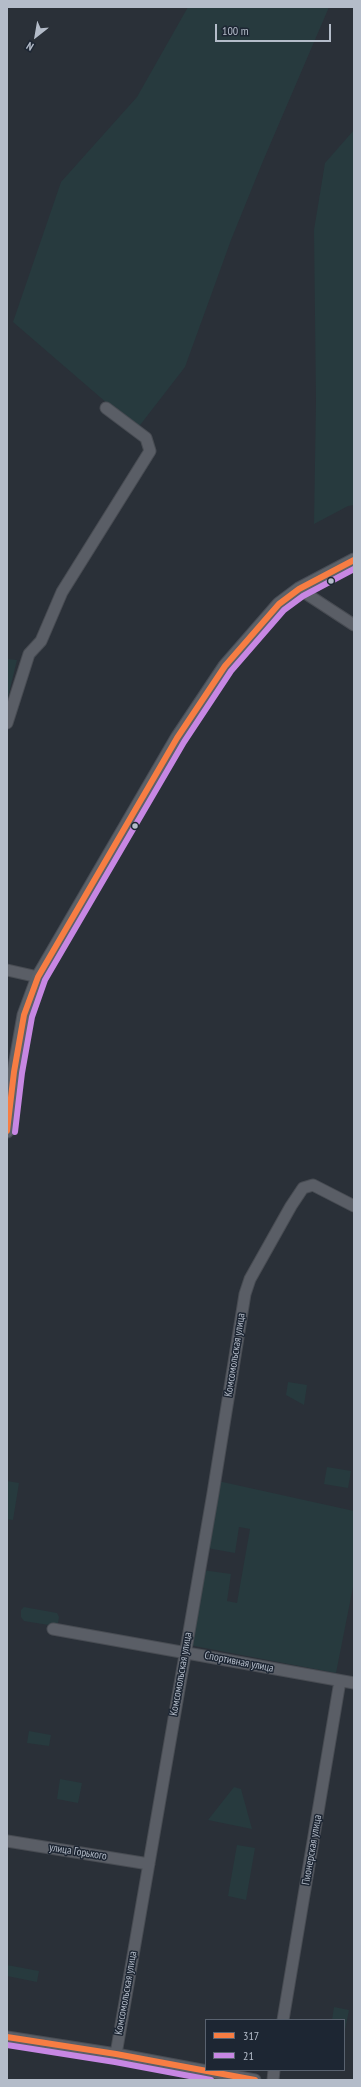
<!DOCTYPE html>
<meta charset="utf-8">
<style>
body{margin:0}
#map{position:relative;width:361px;height:2087px;overflow:hidden;background:#2a3038;font-family:"PT Sans Narrow",sans-serif}
canvas{display:block}
.frame{position:absolute;inset:0;border:8px solid #b4bcc9;pointer-events:none}
.legend{position:absolute;left:205px;top:2019px;width:140px;height:52px;box-sizing:border-box;background:#1d2633;border:1px solid #59626f;margin:0;padding:5px 7px;list-style:none;font-size:12px;color:#b4bcc9}
.legend li{display:flex;align-items:center;gap:8px;height:20px}
.legend b{width:20px;border:1px solid #59626f}
.north{position:absolute;left:16px;top:16px;width:40px;height:40px;-webkit-text-stroke:3px #1d2633;paint-order:stroke;rotate:211deg;font-size:11px;font-weight:700;line-height:16px;text-align:center;color:#b4bcc9}
.north::after{content:'';display:block;margin:auto;width:14px;height:18px;background:#b4bcc9;clip-path:polygon(50% 0,100% 100%,50% 72%,0 100%)}
.scale{position:absolute;left:215px;top:24px;width:116px;height:18px;box-sizing:border-box;border:2px solid #b4bcc9;border-top:0;padding-left:5px;font-size:12px;line-height:14px;white-space:nowrap;color:#b4bcc9;-webkit-text-stroke:3px #1d2633;paint-order:stroke}
</style>
<div id="map">
<canvas width="361" height="2087"></canvas>
<div class="frame"></div>
<ul class="legend">
<li><b style="height:5px;background:#f77d43"></b>317</li>
<li><b style="height:5px;background:#c787e3"></b>21</li>
</ul>
<div class="north">N</div>
<div class="scale">100 m</div>
</div>
<script>
const context = document.querySelector('canvas').getContext('2d');
context.lineJoin = 'round';
function paint(path, color) {
  context.fillStyle = color;
  context.fill(path, 'evenodd');
}
function toPath(rows) {
  const path = new Path2D();
  for (const r of rows) {
    path.moveTo(r[0], r[1]);
    for (let i = 2; i < r.length; i += 2) path.lineTo(r[i], r[i + 1]);
  }
  return path;
}
function stroke(path, color, width, dash) {
  context.strokeStyle = color;
  context.lineWidth = width;
  context.lineCap = dash ? 'butt' : 'round';
  context.setLineDash(dash || []);
  context.stroke(path);
}
function label(font, color, halo, rows, align = 'center') {
  context.font = font + ' "PT Sans Narrow",sans-serif';
  context.lineWidth = 3;
  context.setLineDash([]);
  context.textBaseline = 'middle';
  context.strokeStyle = halo;
  context.fillStyle = color;
  for (const [text, x, y, turn = 0] of rows) {
    context.save();
    context.translate(x, y);
    context.rotate((+turn || 0) * Math.PI / 180);
    context.textAlign = isNaN(turn) ? turn : align;
    if (halo) context.strokeText(text, 0, 0);
    context.fillText(text, 0, 0);
    context.restore();
  }
}
const green = toPath([
 [188,7,329,7,263,161,231,240,185,367,137,429,13,322,61,182,137,97],
 [354,130,354,505,348,506,314,524,316,401,314,230,325,163],
 [7,659,17,660,7,701],
 [288,1382,307,1385,304,1405,286,1395],
 [327,1467,351,1471,348,1488,324,1484],
 [7,1481,19,1483,13,1520,7,1519],
 [218,1481,354,1511,354,1582,336,1673,189,1645,202,1570,231,1574,227,1601,237,1603,250,1529,239,1527,235,1553,207,1548],
 [24,1607,57,1613,59,1617,58,1623,55,1626,24,1621,21,1617,21,1610],
 [29,1731,51,1735,49,1746,27,1743],
 [60,1779,82,1783,78,1803,57,1799],
 [234,1787,241,1789,252,1829,208,1820],
 [237,1845,255,1848,246,1900,228,1896],
 [7,1965,39,1971,37,1982,7,1976],
 [334,2007,349,2010,344,2035,344,2020,332,2020]
]);
const minor = toPath([
 [299,589,354,625],
 [7,723,29,654,41,641,62,592,150,451,146,438,106,408],
 [7,970,38,977],
 [53,1629,354,1683],
 [7,1841,149,1864],
 [283,2020,340,1681],
 [7,2037,116,2054,255,2080],
 [116,2054,213,1493,245,1294,250,1279,291,1206,303,1188,313,1185,354,1206],
 [273,2080,274,2070]
]);
const major = toPath([
 [7,1131,14,1072,24,1015,38,977,177,738,225,666,279,604,299,589,354,560]
]);
const bus1 = toPath([
 [7,1131,14,1072,24,1015,38,977,177,738,225,666,279,604,299,589,354,560],
 [7,2037,116,2054,255,2080]
]);
const bus2 = toPath([
 [15,1132,22,1073,32,1017,45,980,184,742,231,671,284,610,303,596,354,569],
 [7,2045,115,2062,211,2080]
]);
const markers = [
 [331,581,3.5,"#b4bcc9"],
 [135,826,3.5,"#b4bcc9"]
];
const streetNames = [
 ["Комсомольская улица",235,1355,-81],
 ["Спортивная улица",239,1662,11],
 ["Комсомольская улица",181,1674,-80],
 ["Пионерская улица",312,1850,-80],
 ["улица Горького",78,1852,9],
 ["Комсомольская улица",126,1993,-80]
];
paint(green, '#273a3e');
stroke(minor, '#484c53', 13);
stroke(major, '#484c55', 15);
stroke(minor, '#5a5e66', 11);
stroke(major, '#5c6168', 13);
stroke(bus1, '#f77d43', 6);
stroke(bus2, '#c787e3', 6);
for (const [x, y, r, color] of markers) {
  const dot = new Path2D();
  dot.arc(x, y, r, 0, 2 * Math.PI);
  context.fillStyle = color;
  context.fill(dot);
  stroke(dot, '#1d2633', 1.5);
}
label('11px', '#b4bcc9', '#1d2633', streetNames);
</script>
